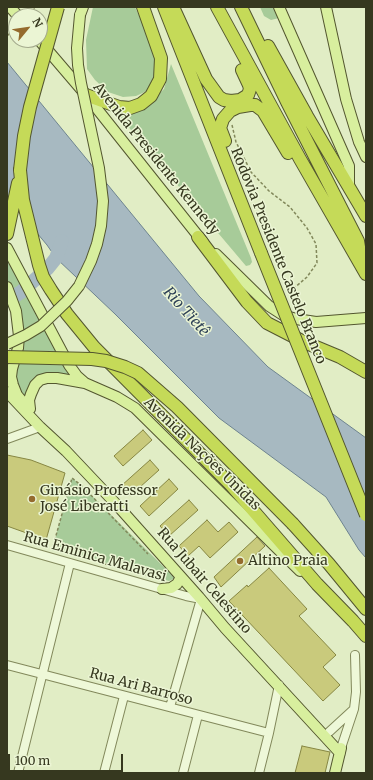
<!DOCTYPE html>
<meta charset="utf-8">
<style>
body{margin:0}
#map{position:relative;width:373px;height:780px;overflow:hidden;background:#e1edc5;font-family:Merriweather,serif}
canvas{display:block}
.frame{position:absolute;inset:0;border:8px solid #36381f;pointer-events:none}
.north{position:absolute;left:8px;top:8px;width:40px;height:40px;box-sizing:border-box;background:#ebf5d4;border:1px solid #a3a98c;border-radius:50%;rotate:61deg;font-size:11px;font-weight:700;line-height:16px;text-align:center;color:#36381f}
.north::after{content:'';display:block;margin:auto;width:14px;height:18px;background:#956b2d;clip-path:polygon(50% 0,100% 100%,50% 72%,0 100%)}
.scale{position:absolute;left:8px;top:754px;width:115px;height:18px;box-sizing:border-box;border:2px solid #36381f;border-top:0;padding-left:5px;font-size:12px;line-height:14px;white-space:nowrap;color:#36381f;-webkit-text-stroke:3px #ebf5d4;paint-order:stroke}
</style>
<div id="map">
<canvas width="373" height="780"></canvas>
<div class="frame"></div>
<div class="north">N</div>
<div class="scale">100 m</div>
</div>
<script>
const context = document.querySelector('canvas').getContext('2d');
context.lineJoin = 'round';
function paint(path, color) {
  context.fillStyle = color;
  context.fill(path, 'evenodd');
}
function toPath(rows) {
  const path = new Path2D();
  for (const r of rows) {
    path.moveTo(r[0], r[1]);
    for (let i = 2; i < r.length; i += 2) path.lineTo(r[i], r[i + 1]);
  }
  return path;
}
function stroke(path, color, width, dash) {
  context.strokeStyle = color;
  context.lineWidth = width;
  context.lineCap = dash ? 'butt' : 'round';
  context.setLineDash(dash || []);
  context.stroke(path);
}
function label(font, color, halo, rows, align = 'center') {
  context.font = font + ' Merriweather,serif';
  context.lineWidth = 3;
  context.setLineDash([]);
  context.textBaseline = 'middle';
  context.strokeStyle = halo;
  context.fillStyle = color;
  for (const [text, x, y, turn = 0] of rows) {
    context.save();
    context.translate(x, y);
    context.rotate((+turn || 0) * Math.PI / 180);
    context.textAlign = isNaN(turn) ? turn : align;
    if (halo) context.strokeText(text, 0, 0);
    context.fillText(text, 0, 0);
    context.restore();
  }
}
const green = toPath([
 [93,7,135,7,155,50,157,78,149,90,136,96,123,97,108,92,95,80,87,69,86,40],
 [260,7,282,7,279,18,271,20,264,16],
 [171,64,251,258,252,262,250,265,246,266,115,111,147,105,164,89],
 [7,248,77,376,47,378,29,400,13,385,18,348,7,288],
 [72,478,82,486,175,578,169,581,52,550]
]);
const water = toPath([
 [7,62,199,296,268,367,366,438,366,558,359,550,326,497,219,418,115,314,56,258,47,245,7,197,7,62]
]);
const river = toPath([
 [7,301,21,292,48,268,56,258,62,241]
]);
const building = toPath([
 [143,430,152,440,123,466,114,456,143,430],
 [7,455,31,460,65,473,46,540,7,526,7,455],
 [150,460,159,470,130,496,121,486,150,460],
 [169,479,178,489,149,516,140,506,169,479],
 [189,500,198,510,169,536,160,526,189,500],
 [207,520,218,532,229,522,238,532,210,558,199,546,188,556,179,546,207,520],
 [257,537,265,546,221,587,214,577,257,537],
 [269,568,307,609,299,616,336,655,323,667,340,685,323,701,229,601,247,585,248,587,269,568],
 [302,746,330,752,325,773,295,773,302,746]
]);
const path = toPath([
 [27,16,35,7],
 [7,36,16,27],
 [232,125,236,142,251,172,269,191,290,207,307,228,316,244,317,263,307,277,293,289,287,291],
 [52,550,72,478,82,486,148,554],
 [105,564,163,579]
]);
const minor = toPath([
 [7,439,40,427],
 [7,545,186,596,196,598,199,597],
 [7,665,269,733],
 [170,707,201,599],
 [329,732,353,710],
 [342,745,354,709,356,692,355,655],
 [18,773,70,563],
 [104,773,124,696],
 [183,773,198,715],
 [259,773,269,733,279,685]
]);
const major = toPath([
 [10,7,18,16],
 [279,7,349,166,349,188],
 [326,7,346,99,359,142,366,157],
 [80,15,83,7],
 [39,40,86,95,203,242],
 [7,248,69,365,77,376,85,383,117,397,135,408,300,571],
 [216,254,269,306,283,315,296,319,316,322,366,318],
 [7,287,16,311,19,336,18,348,12,369,11,377,13,385,17,395,22,401],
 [7,392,40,427,66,451,117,505,199,597,225,628,340,753],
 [30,409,29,400,31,394,35,385,40,380,47,378,57,378,85,383],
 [162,589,171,588,177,584,181,577],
 [335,773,341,748]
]);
const highway = toPath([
 [164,7,261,253],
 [173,7,206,79,219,97,224,100,231,101,240,100,248,95,250,89,249,85,242,70],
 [217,7,300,159,366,274],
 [241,7,287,102,358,241,361,259],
 [268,46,307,116,366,216],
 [86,95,119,107,130,108,141,104,151,96,160,79,161,58,143,7],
 [225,141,220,128,223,119,230,111,238,107,250,105,255,105,263,111,288,153],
 [20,170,23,200,39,265,43,277,51,290,67,314,94,347,231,485,317,584,353,621,366,636],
 [7,234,18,183],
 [198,237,247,302,267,323,304,342,340,357,366,372],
 [293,524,329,564,366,609]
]);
const majorBridge = toPath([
 [7,344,26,335,41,326,67,301,79,286,91,261,97,244,101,226,103,201,99,168,81,83,78,65,77,48,80,15]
]);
const highwayBridge = toPath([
 [20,170,24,136,30,107,58,7],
 [261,253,366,515],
 [7,357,92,359,106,361,125,367,138,373,177,407,293,524]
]);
const markers = [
 [32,499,4,"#956b2d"],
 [240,561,4,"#956b2d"]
];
const streetNames = [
 ["Avenida Presidente Kennedy",156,159,51],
 ["Rodovia Presidente Castelo Branco",278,256,68],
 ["Avenida Nações Unidas",202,454,44],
 ["Rua Eminica Malavasi",95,557,16],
 ["Rua Jubair Celestino",204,581,49],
 ["Rua Ari Barroso",141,687,15]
];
const poiNames = [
 ["Ginásio Professor",40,491],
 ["José Liberatti",40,507],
 ["Altino Praia",248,561]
];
const waterNames = [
 ["Rio Tietê",186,312,48]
];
paint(green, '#a7cb99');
paint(water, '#a7b9c1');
stroke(water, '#6d838f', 1);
stroke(river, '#a7b9c1', 14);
paint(building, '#c9ca7c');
stroke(building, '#868642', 1);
stroke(minor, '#82885b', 10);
stroke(major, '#53562f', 12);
stroke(highway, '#53562f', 14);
stroke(path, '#82885b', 1.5, [3, 2]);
stroke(minor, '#eef8d8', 8);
stroke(major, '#d8ef9e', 10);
stroke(highway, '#c5da58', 12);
stroke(majorBridge, '#53562f', 12, []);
stroke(highwayBridge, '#53562f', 14, []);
stroke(majorBridge, '#d8ef9e', 10);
stroke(highwayBridge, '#c5da58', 12);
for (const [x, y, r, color] of markers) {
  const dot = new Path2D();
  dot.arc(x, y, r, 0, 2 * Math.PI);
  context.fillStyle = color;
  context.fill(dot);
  stroke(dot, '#ebf5d4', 1.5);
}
label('14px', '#36381f', '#ebf5d4', streetNames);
label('14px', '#36381f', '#ebf5d4', poiNames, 'left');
label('italic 15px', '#2f4258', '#ebf5d4', waterNames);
</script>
